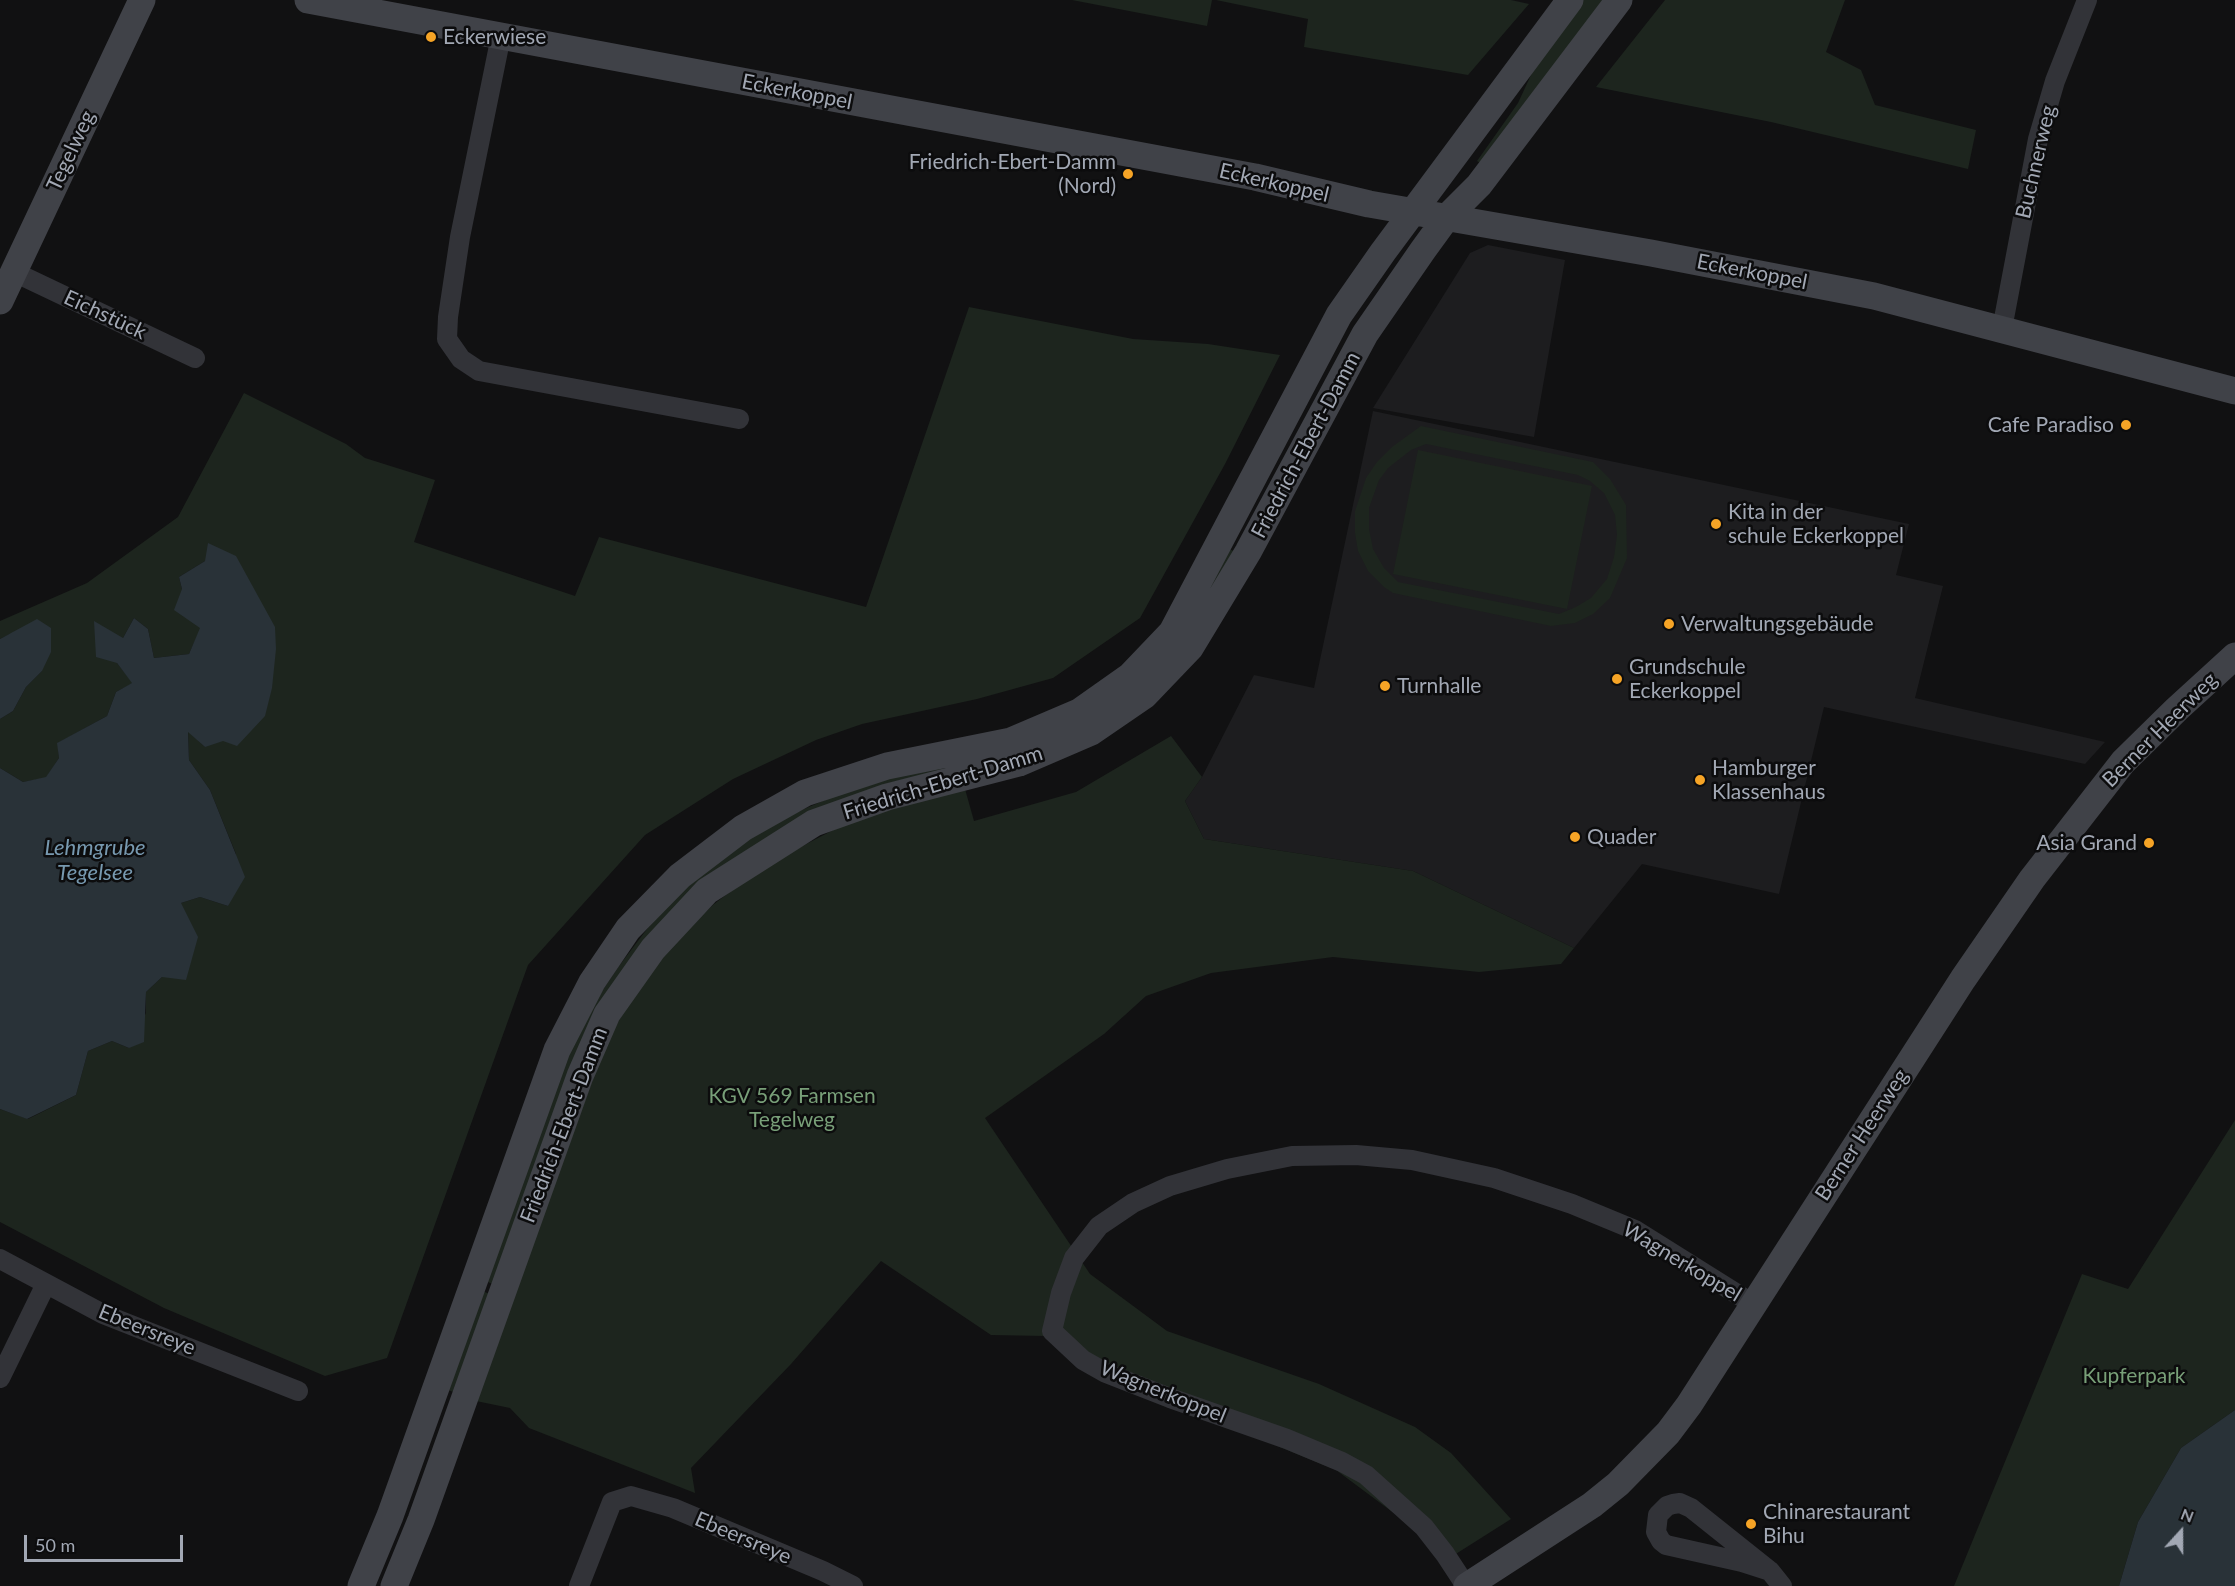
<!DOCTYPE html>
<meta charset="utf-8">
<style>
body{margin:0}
#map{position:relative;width:2235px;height:1586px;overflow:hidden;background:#111112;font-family:Lato,sans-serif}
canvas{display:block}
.north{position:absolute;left:2151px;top:1502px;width:60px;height:60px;-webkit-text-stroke:4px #0c0c0d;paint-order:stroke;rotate:21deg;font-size:16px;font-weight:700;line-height:24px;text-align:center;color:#a2a8b4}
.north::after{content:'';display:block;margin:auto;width:21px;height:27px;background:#a2a8b4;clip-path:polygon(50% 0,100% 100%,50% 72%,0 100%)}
.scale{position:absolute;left:24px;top:1535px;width:159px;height:27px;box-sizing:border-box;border:3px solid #a2a8b4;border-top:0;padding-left:8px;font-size:18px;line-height:21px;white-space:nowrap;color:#a2a8b4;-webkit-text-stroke:4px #0c0c0d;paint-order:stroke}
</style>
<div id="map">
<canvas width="2235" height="1586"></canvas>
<div class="north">N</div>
<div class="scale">50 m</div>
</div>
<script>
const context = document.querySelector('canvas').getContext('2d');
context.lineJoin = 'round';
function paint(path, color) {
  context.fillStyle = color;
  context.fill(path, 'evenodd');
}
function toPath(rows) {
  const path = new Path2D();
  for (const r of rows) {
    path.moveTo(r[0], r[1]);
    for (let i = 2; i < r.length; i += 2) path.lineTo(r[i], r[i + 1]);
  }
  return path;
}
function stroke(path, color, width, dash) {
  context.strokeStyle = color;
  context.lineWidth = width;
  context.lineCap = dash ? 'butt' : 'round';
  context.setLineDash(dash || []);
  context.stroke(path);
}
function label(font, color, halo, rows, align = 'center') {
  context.font = font + ' Lato,sans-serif';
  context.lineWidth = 5;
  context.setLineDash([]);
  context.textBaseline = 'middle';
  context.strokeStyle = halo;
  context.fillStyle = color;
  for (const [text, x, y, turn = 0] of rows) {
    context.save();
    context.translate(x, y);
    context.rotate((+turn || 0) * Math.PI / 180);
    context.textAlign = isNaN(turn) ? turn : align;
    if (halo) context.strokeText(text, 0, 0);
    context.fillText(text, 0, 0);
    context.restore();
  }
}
const built = toPath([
 [1488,245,1565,260,1534,437,1373,408,1470,253],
 [1373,411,1909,524,1896,575,1943,586,1915,698,2105,742,2085,764,1824,707,1779,894,1642,864,1574,948,1413,871,1204,839,1185,801,1202,777,1254,675,1314,688]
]);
const green = toPath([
 [1072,0,1212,0,1207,26],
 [1216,0,1511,0,1529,4,1468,75,1304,47,1308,19],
 [1583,0,1605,0,1480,163,1477,161,1518,103,1537,62],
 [1665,0,1845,0,1826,52,1861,70,1875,105,1976,130,1968,169,1771,122,1596,87],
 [969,307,1133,339,1208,344,1280,355,1225,464,1140,618,1053,678,977,699,862,724,816,740,733,779,645,835,528,965,387,1358,325,1376,164,1308,0,1222,0,1109,28,1119,76,1095,88,1051,112,1041,129,1048,146,1013,146,992,162,977,181,903,200,897,228,906,236,854,210,790,189,760,188,731,205,747,205,561,179,577,182,589,201,628,189,654,154,658,148,629,134,618,123,638,117,663,133,683,116,692,107,716,58,743,59,758,46,778,23,782,0,768,0,719,13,711,26,687,42,671,10,634,0,639,0,621,87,583,178,517,244,393,346,444,365,458,435,480,414,542,575,596,599,537,866,607],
 [1421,426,1593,462,1610,479,1626,505,1627,558,1610,598,1593,614,1575,623,1551,626,1393,593,1384,587,1368,571,1358,551,1355,533,1355,511,1366,478,1377,462,1392,447],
 [1426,444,1578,475,1590,481,1604,493,1615,515,1617,535,1614,557,1607,579,1591,598,1576,607,1559,614,1398,582,1384,568,1373,549,1369,529,1369,508,1379,480,1388,468,1411,450],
 [1418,450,1592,486,1567,609,1393,574],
 [1229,549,1236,552,1205,608,1188,633,1158,668,1130,695,1106,711,1077,729,1020,753,889,783,809,815,772,835,737,858,709,878,675,909,631,961,612,989,589,1030,568,1077,493,1284,485,1281,572,1042,591,1007,619,966,647,929,685,887,752,837,795,813,841,793,875,781,997,755,1029,745,1064,731,1100,710,1126,691,1149,668,1191,619],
 [1171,736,1202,777,1185,801,1204,839,1413,871,1574,948,1561,964,1479,972,1333,957,1211,973,1146,996,1104,1034,985,1118,1090,1274,1167,1331,1319,1384,1415,1427,1451,1453,1511,1519,1440,1564,1426,1537,1336,1470,1079,1365,1045,1336,991,1335,881,1261,791,1364,691,1468,695,1493,529,1428,510,1408,476,1401,607,1040,628,1005,669,946,714,904,764,866,841,826,918,800,965,789,974,821,1076,792],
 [2235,1120,2235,1410,2181,1448,2138,1522,2119,1586,1954,1586,2082,1274,2128,1289],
 [482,1291,490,1294,456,1393,448,1390]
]);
const water = toPath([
 [208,543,236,556,275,627,276,649,272,688,265,716,237,746,223,741,205,747,188,732,189,760,210,790,245,877,228,906,200,897,181,903,198,937,186,980,162,977,146,992,144,1042,129,1048,112,1041,88,1051,76,1095,27,1119,0,1109,0,768,23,782,46,777,59,758,57,743,107,716,116,692,132,683,117,663,96,657,94,621,123,638,134,618,148,629,154,658,189,654,200,628,174,610,182,589,179,577,205,561],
 [37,619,51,628,51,652,42,671,26,687,13,711,0,719,0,639],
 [2235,1410,2235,1586,2119,1586,2138,1522,2181,1448]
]);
const street = toPath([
 [501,36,460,237,448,317,447,339,461,359,479,371,739,419],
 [14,272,195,358],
 [2002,329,2038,139,2055,81,2087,0],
 [0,1259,103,1314,298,1391],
 [0,1378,46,1284],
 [1770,1571,1742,1562,1666,1545,1661,1541,1656,1532,1658,1515,1667,1506,1673,1504,1680,1503,1691,1508,1770,1571,1782,1586],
 [579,1586,612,1502,631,1496,673,1508,823,1571,853,1586],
 [1466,1586,1445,1554,1424,1527,1366,1475,1342,1462,1287,1439,1170,1398,1106,1373,1083,1360,1052,1331,1061,1293,1074,1258,1099,1226,1133,1203,1170,1186,1227,1169,1292,1156,1356,1155,1412,1160,1494,1178,1572,1204,1635,1230,1753,1304]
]);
const secondary = toPath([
 [308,0,1255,177,1369,204,1651,253,1874,296,2235,391],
 [0,301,142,0],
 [361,1586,390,1516,557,1050,592,982,628,929,680,876,743,828,805,793,887,766,1011,741,1079,712,1130,676,1172,632,1339,315,1383,252,1570,0],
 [394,1586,421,1520,580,1076,607,1014,653,949,707,891,814,823,887,797,1019,763,1091,732,1145,695,1190,648,1248,552,1365,334,1423,250,1447,217,1479,185,1619,0],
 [1467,1586,1592,1505,1618,1484,1668,1433,1689,1405,1963,979,2032,879,2123,762,2177,709,2235,656]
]);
const markers = [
 [431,37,6,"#f6a426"],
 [1128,174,6,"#f6a426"],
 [2126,425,6,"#f6a426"],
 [1716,524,6,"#f6a426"],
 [1669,624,6,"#f6a426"],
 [1617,679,6,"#f6a426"],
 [1385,686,6,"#f6a426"],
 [1700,780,6,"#f6a426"],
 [1575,837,6,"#f6a426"],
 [2149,843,6,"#f6a426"],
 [1751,1524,6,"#f6a426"]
];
const poiNames = [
 ["Eckerwiese",443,37],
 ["Friedrich-Ebert-Damm",1116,162,"right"],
 ["(Nord)",1116,186,"right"],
 ["Cafe Paradiso",2114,425,"right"],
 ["Kita in der",1728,512],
 ["schule Eckerkoppel",1728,536],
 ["Verwaltungsgebäude",1681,624],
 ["Grundschule",1629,667],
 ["Eckerkoppel",1629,691],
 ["Turnhalle",1397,686],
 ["Hamburger",1712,768],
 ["Klassenhaus",1712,792],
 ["Quader",1587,837],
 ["Asia Grand",2137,843,"right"],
 ["Chinarestaurant",1763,1512],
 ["Bihu",1763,1536]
];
const streetNames = [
 ["Eckerkoppel",797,92,11],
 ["Tegelweg",71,151,-65],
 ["Buchnerweg",2036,162,-77],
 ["Eckerkoppel",1274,183,13],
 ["Eckerkoppel",1752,272,11],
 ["Eichstück",105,315,25],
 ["Friedrich-Ebert-Damm",1306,445,-62],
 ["Berner Heerweg",2160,730,-45],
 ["Friedrich-Ebert-Damm",943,783,-17],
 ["Friedrich-Ebert-Damm",564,1125,-69],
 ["Berner Heerweg",1862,1135,-57],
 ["Wagnerkoppel",1682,1262,31],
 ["Ebeersreye",147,1330,22],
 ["Wagnerkoppel",1163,1392,22],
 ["Ebeersreye",743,1538,23]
];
const parkNames = [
 ["KGV 569 Farmsen",792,1096],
 ["Tegelweg",792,1120],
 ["Kupferpark",2134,1376]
];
const waterNames = [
 ["Lehmgrube",95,848],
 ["Tegelsee",95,873]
];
paint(built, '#1d1d1f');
paint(green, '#1d251e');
paint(water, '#293238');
stroke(street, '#323338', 20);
stroke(secondary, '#404248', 27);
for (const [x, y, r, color] of markers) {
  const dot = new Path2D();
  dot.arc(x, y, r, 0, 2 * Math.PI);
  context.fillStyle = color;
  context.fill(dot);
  stroke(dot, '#0c0c0d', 2);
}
label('21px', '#a2a8b4', '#0c0c0d', poiNames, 'left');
label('21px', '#a2a8b4', '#0c0c0d', streetNames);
label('21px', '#789f78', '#0c0c0d', parkNames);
label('italic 22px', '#7799b0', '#0c0c0d', waterNames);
</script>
